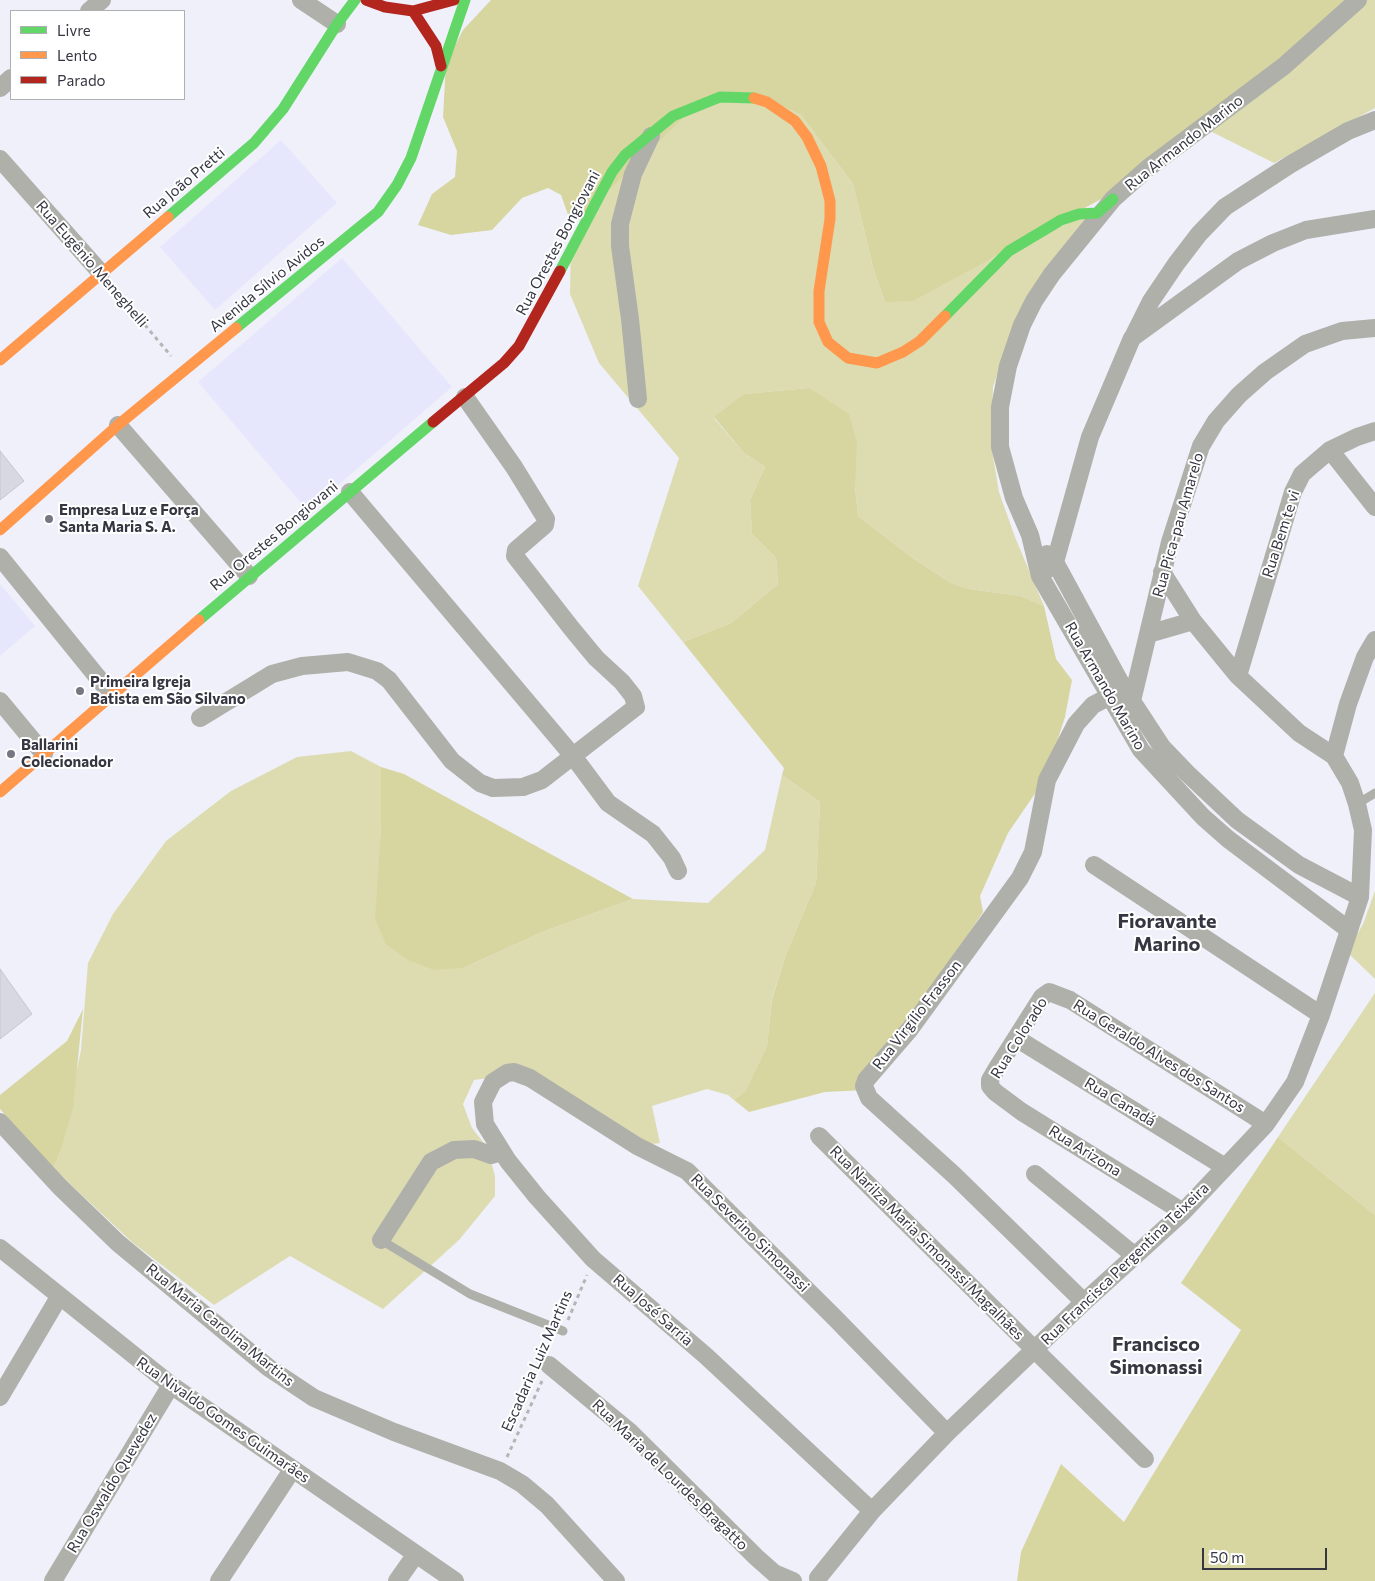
<!DOCTYPE html>
<meta charset="utf-8">
<style>
body{margin:0}
#map{position:relative;width:1375px;height:1581px;overflow:hidden;background:#eff0fa;font-family:Commissioner,sans-serif}
canvas{display:block}
.legend{position:absolute;left:10px;top:10px;width:175px;height:90px;box-sizing:border-box;background:#fff;border:1px solid #aeafb3;margin:0;padding:6px 9px;list-style:none;font-size:15px;color:#353641}
.legend li{display:flex;align-items:center;gap:10px;height:25px}
.legend b{width:25px;border:1px solid #aeafb3}
.scale{position:absolute;left:1202px;top:1548px;width:125px;height:22px;box-sizing:border-box;border:2px solid #353641;border-top:0;padding-left:6px;font-size:15px;line-height:18px;white-space:nowrap;color:#353641;-webkit-text-stroke:4px #fff;paint-order:stroke}
</style>
<div id="map">
<canvas width="1375" height="1581"></canvas>
<ul class="legend">
<li><b style="height:6px;background:#63d668"></b>Livre</li>
<li><b style="height:6px;background:#ff974d"></b>Lento</li>
<li><b style="height:6px;background:#b3261e"></b>Parado</li>
</ul>
<div class="scale">50 m</div>
</div>
<script>
const context = document.querySelector('canvas').getContext('2d');
context.lineJoin = 'round';
function paint(path, color) {
  context.fillStyle = color;
  context.fill(path, 'evenodd');
}
function toPath(rows) {
  const path = new Path2D();
  for (const r of rows) {
    path.moveTo(r[0], r[1]);
    for (let i = 2; i < r.length; i += 2) path.lineTo(r[i], r[i + 1]);
  }
  return path;
}
function stroke(path, color, width, dash) {
  context.strokeStyle = color;
  context.lineWidth = width;
  context.lineCap = dash ? 'butt' : 'round';
  context.setLineDash(dash || []);
  context.stroke(path);
}
function label(font, color, halo, rows, align = 'center') {
  context.font = font + ' Commissioner,sans-serif';
  context.lineWidth = 4;
  context.setLineDash([]);
  context.textBaseline = 'middle';
  context.strokeStyle = halo;
  context.fillStyle = color;
  for (const [text, x, y, turn = 0] of rows) {
    context.save();
    context.translate(x, y);
    context.rotate((+turn || 0) * Math.PI / 180);
    context.textAlign = isNaN(turn) ? turn : align;
    if (halo) context.strokeText(text, 0, 0);
    context.fillText(text, 0, 0);
    context.restore();
  }
}
const built = toPath([
 [281,140,337,203,215,310,160,247],
 [342,258,452,387,308,511,198,382],
 [0,584,35,626,0,656]
]);
const green = toPath([
 [1364,0,1375,0,1375,108,1274,163,1196,124],
 [753,93,801,115,853,184,874,271,885,302,995,257,1090,213,1054,260,1006,350,993,387,991,444,999,492,1015,537,1044,606,1021,596,969,589,951,583,914,559,858,516,855,486,809,388,745,394,714,418,744,453,765,467,750,500,752,534,776,558,778,584,731,623,683,642,638,586,679,458,599,363,570,294,571,240,599,199,696,106],
 [351,751,381,767,381,826,376,919,463,968,545,931,633,899,708,903,765,850,782,775,820,802,816,883,786,954,772,998,767,1046,745,1091,734,1100,728,1095,707,1089,652,1106,660,1143,627,1147,541,1086,505,1076,474,1080,463,1104,472,1128,487,1147,495,1176,495,1196,459,1240,383,1309,290,1256,214,1305,133,1243,53,1168,59,1155,81,1050,88,963,113,914,166,841,231,791,297,757],
 [1375,891,1375,979,1347,952,1363,924],
 [1375,993,1375,1215,1278,1137]
]);
const forest = toPath([
 [491,0,1364,0,1105,197,913,301,885,302,874,271,853,184,801,115,753,93,696,106,572,226,561,195,548,188,522,198,492,230,451,235,418,225,432,194,455,177,457,151,443,117,446,63,463,30],
 [809,388,849,414,857,443,855,486,858,516,914,559,951,583,969,589,1021,596,1044,606,1056,659,1072,680,1065,717,1045,779,1008,833,980,896,983,912,866,1090,825,1092,749,1112,734,1100,745,1091,767,1046,772,999,786,954,816,883,820,802,782,775,784,768,683,642,731,623,778,584,776,558,752,534,750,500,765,467,744,453,714,417,744,394],
 [381,767,404,774,633,899,545,931,463,968,434,970,408,960,386,944,375,919,381,826],
 [83,1009,73,1108,59,1155,53,1168,0,1109,0,1095,67,1041],
 [1278,1137,1375,1215,1375,1581,1017,1581,1021,1552,1061,1464,1124,1522,1241,1330,1181,1283]
]);
const building = toPath([
 [0,451,24,481,0,500,0,451],
 [0,969,32,1014,0,1039,0,969]
]);
const path = toPath([
 [114,288,171,356],
 [568,1320,587,1275],
 [507,1457,542,1381]
]);
const lane = toPath([
 [1357,804,1375,793],
 [381,1240,470,1294,563,1331]
]);
const street = toPath([
 [301,0,337,24],
 [89,11,102,0],
 [0,88,11,78],
 [0,159,101,273],
 [1134,335,1151,301,1176,264,1199,234,1225,207,1291,164,1348,131,1375,120],
 [638,399,630,319,620,246,620,224,633,174,651,136],
 [118,425,249,576],
 [1330,450,1375,507],
 [350,492,573,756,608,803,653,834,672,858,678,871],
 [1047,554,1055,562,1124,689,1162,747,1187,773,1237,820,1299,865,1360,897],
 [0,557,112,695],
 [1040,576,1055,562,1090,437,1132,338,1238,261,1273,243,1306,230,1375,219],
 [1148,634,1193,621],
 [1238,676,1293,492,1302,474,1330,450,1357,437,1375,431],
 [0,701,44,754],
 [1132,701,1170,542,1201,446,1216,421,1239,395,1265,372,1305,344,1342,331,1375,328],
 [200,718,272,674,302,666,348,662,377,671,389,680,452,761,480,783,493,788,523,787,542,780,636,707,633,696,622,682,596,658,572,629,515,556,516,550,545,525,546,519,514,467,465,397],
 [1334,756,1348,704,1365,657,1375,640],
 [1094,865,1321,1015],
 [1349,930,1228,839,1203,817,1141,750,1040,576,1030,535,1014,498,1000,447,1000,407,1008,366,1022,325,1034,301,1052,274,1113,199,1148,168,1284,66,1358,0],
 [1016,1038,1225,1167],
 [0,1122,59,1186,118,1243,269,1368,314,1398,394,1432,500,1471,522,1484,547,1505,616,1581],
 [819,1136,1145,1459],
 [1035,1174,1135,1256],
 [1183,1212,1022,1112,995,1092,990,1086,990,1080,997,1068,1042,997,1049,992,1070,1000,1266,1124],
 [381,1240,431,1162,454,1150,474,1149,491,1155,502,1152],
 [0,1248,171,1385,455,1581],
 [1084,1302,954,1175,869,1098,864,1086,866,1080,910,1029,1020,878,1033,852,1047,780,1076,724,1093,705,1124,689],
 [549,1365,630,1432,756,1557,774,1573,793,1581],
 [0,1397,59,1297],
 [872,1511,706,1356,593,1259,537,1197,508,1161,485,1124,483,1102,493,1082,507,1073,514,1072,530,1078,637,1146,687,1171,835,1318,947,1433],
 [818,1578,872,1511,947,1433,1084,1302,1183,1212,1266,1124,1295,1082,1321,1015,1360,897,1363,830,1357,804,1350,783,1334,756,1299,733,1238,676,1193,621,1162,572],
 [53,1581,171,1385],
 [219,1581,292,1470],
 [397,1581,416,1554]
]);
const fast = toPath([
 [168,217,254,143,283,109,337,24,355,0],
 [560,271,612,172,625,155,673,116,720,97,754,98],
 [945,316,1009,251,1061,220,1079,214,1097,213,1113,199],
 [236,328,378,212,397,185,411,158,465,0],
 [199,620,433,422]
]);
const slow = toPath([
 [754,98,767,102,795,121,807,137,821,166,830,201,830,219,819,291,819,322,828,342,848,358,877,363,903,352,920,341,945,316],
 [0,360,168,217],
 [0,530,118,425,236,328],
 [0,792,199,620]
]);
const jam = toPath([
 [366,0,385,7,413,11,436,46,441,66],
 [413,11,454,0],
 [433,422,504,363,519,346,560,271]
]);
const markers = [
 [49,519,5,"#767782"],
 [80,691,5,"#767782"],
 [11,754,5,"#767782"]
];
const streetNames = [
 ["Rua Armando Marino",1184,143,-38],
 ["Rua João Pretti",184,183,-40],
 ["Rua Orestes Bongiovani",558,243,-62],
 ["Rua Eugênio Meneghelli",92,264,49],
 ["Avenida Sílvio Avidos",267,284,-39],
 ["Rua Pica-pau Amarelo",1178,525,-74],
 ["Rua Bem te vi",1281,534,-72],
 ["Rua Orestes Bongiovani",274,536,-40],
 ["Rua Armando Marino",1105,686,60],
 ["Rua Virgílio Frasson",917,1015,-52],
 ["Rua Colorado",1019,1038,-58],
 ["Rua Geraldo Alves dos Santos",1159,1056,32],
 ["Rua Canadá",1120,1102,31],
 ["Rua Arizona",1085,1151,32],
 ["Rua Severino Simonassi",750,1233,45],
 ["Rua Narilza Maria Simonassi Magalhães",927,1243,45],
 ["Rua Francisca Pergentina Teixeira",1125,1264,-44],
 ["Rua José Sarria",653,1310,41],
 ["Rua Maria Carolina Martins",220,1325,39],
 ["Escadaria Luiz Martins",537,1361,-66],
 ["Rua Nivaldo Gomes Guimarães",223,1420,35],
 ["Rua Maria de Lourdes Bragatto",670,1475,44],
 ["Rua Oswaldo Quevedez",112,1483,-59]
];
const poiNames = [
 ["Empresa Luz e Força",59,510],
 ["Santa Maria S. A.",59,527],
 ["Primeira Igreja",90,682],
 ["Batista em São Silvano",90,699],
 ["Ballarini",21,745],
 ["Colecionador",21,762]
];
const districtNames = [
 ["Fioravante",1167,921],
 ["Marino",1167,944],
 ["Francisco",1156,1344],
 ["Simonassi",1156,1367]
];
paint(built, '#e6e7fc');
paint(green, '#dddcb1');
paint(forest, '#d7d6a1');
paint(building, '#d7d8e2');
stroke(building, '#c5c6d0', 1);
stroke(path, '#b4b5b5', 3, [4, 4]);
stroke(lane, '#afb0aa', 9);
stroke(street, '#afb0aa', 18);
stroke(fast, '#63d668', 11);
stroke(slow, '#ff974d', 11);
stroke(jam, '#b3261e', 11);
for (const [x, y, r, color] of markers) {
  const dot = new Path2D();
  dot.arc(x, y, r, 0, 2 * Math.PI);
  context.fillStyle = color;
  context.fill(dot);
  stroke(dot, '#fff', 2);
}
label('15px', '#353641', '#fff', streetNames);
label('bold 15px', '#353641', '#fff', poiNames, 'left');
label('bold 20px', '#353641', '#fff', districtNames);
</script>
